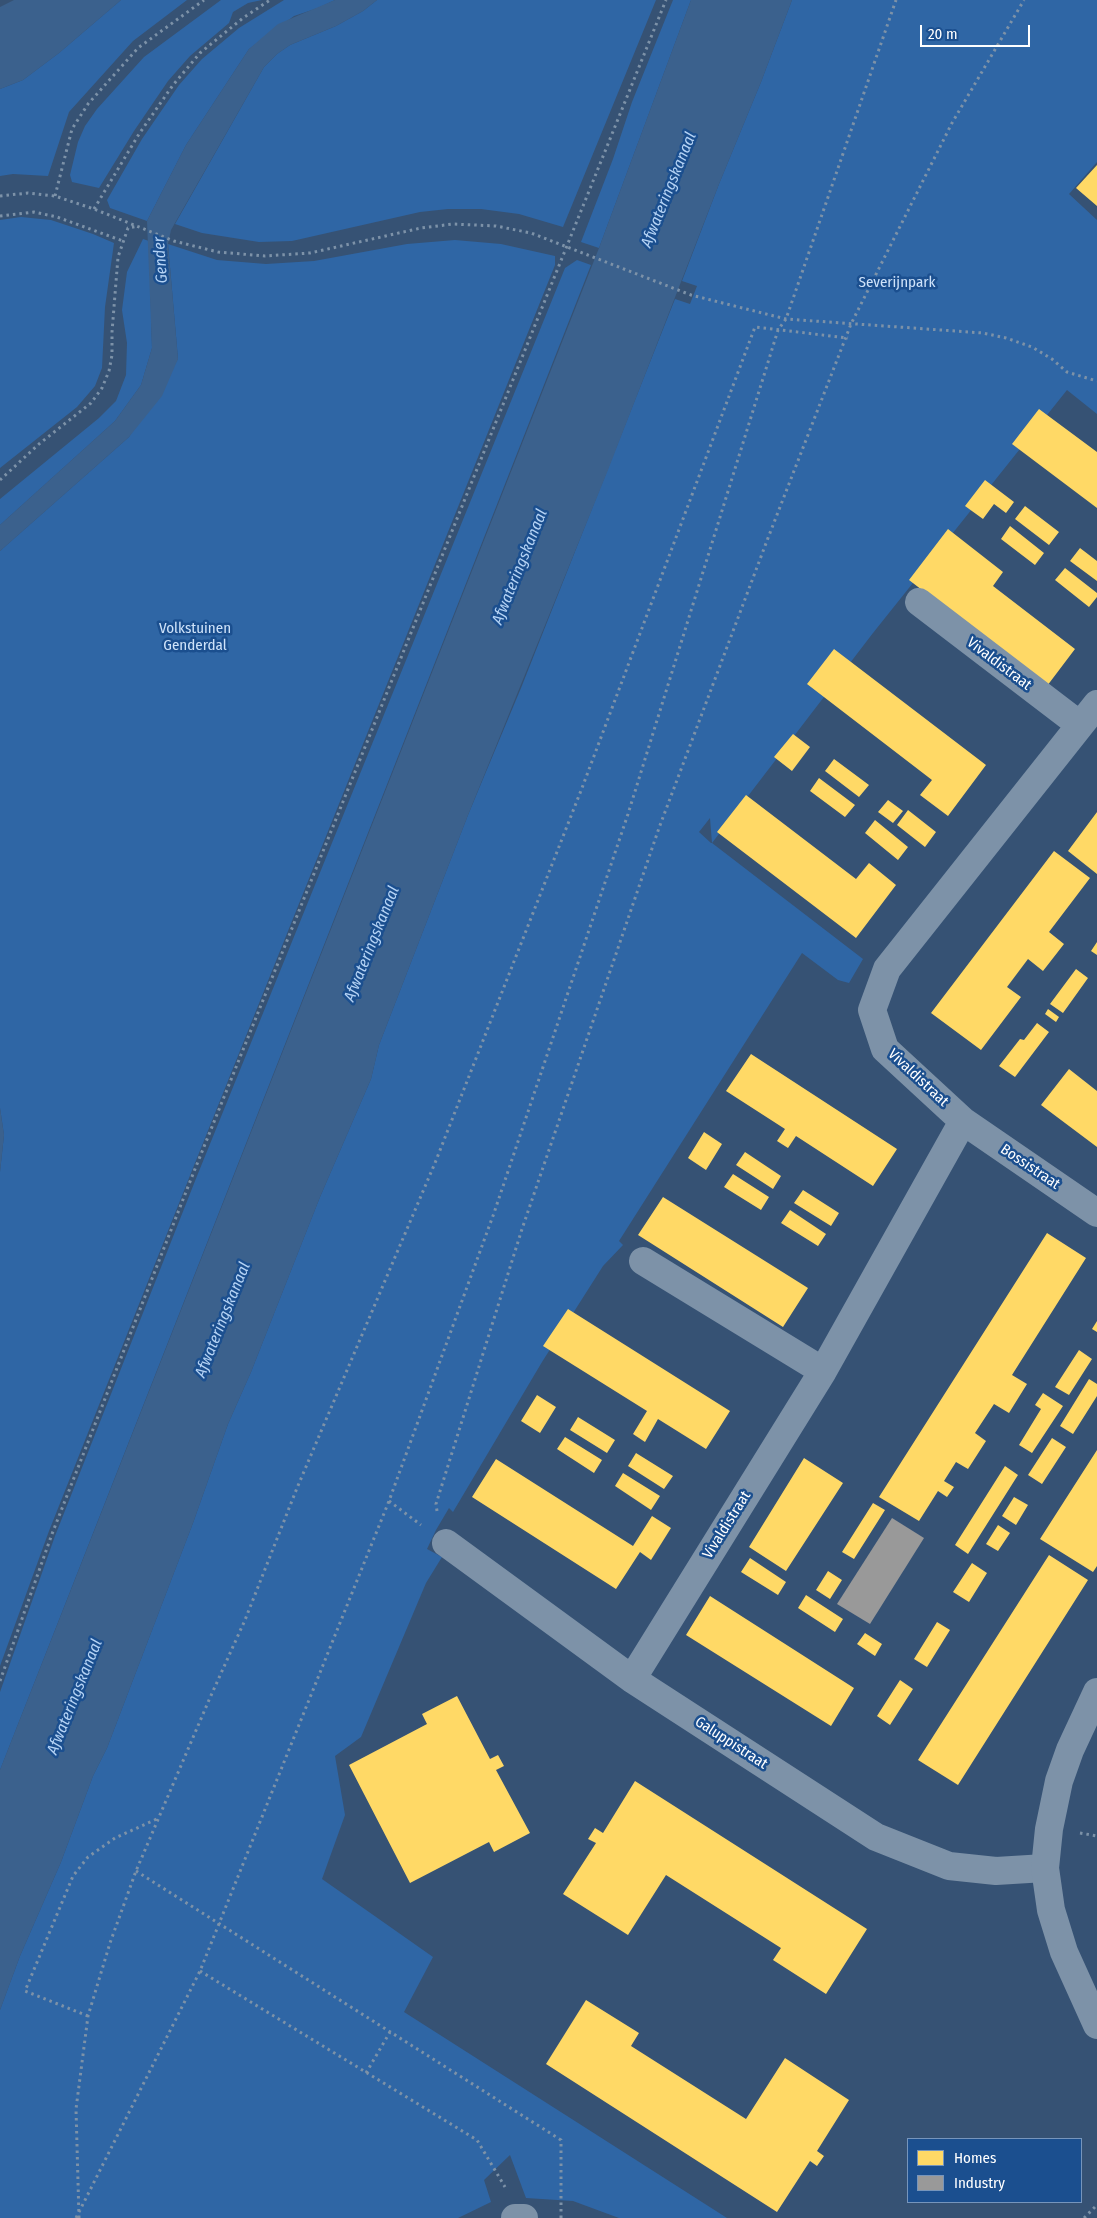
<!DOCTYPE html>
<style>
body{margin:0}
#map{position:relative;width:1097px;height:2218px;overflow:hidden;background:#365274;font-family:"Fira Sans Condensed",sans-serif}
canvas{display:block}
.legend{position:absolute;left:907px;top:2138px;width:175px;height:65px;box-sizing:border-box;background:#1b4f8f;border:1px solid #7695bc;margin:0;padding:6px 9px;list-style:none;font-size:15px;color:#fff}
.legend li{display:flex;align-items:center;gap:10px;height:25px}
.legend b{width:25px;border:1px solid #7695bc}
.scale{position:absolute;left:920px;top:25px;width:110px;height:22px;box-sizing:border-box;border:2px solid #fff;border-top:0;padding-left:6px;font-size:15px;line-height:18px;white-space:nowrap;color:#fff;-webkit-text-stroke:4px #1b4f8f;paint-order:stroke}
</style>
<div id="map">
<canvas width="1097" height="2218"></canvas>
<ul class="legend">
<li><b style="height:14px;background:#ffd966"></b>Homes</li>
<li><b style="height:14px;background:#999"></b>Industry</li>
</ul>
<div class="scale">20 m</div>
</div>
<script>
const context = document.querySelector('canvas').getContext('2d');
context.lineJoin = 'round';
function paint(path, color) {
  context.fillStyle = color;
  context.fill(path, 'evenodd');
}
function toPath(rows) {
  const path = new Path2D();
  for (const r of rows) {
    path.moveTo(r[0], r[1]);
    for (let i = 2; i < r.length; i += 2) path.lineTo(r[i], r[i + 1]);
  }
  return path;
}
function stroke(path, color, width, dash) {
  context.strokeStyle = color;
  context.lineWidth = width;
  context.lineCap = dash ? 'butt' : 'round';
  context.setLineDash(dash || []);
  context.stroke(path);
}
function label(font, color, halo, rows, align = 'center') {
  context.font = font + ' "Fira Sans Condensed",sans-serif';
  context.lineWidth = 5;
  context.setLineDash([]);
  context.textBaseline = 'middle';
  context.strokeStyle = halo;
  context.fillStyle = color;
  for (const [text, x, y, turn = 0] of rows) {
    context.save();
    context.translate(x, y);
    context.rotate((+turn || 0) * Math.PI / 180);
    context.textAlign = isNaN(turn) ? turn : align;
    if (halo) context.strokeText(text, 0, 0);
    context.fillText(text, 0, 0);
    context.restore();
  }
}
const green = toPath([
 [121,0,187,0,133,41,69,112,48,176,13,174,0,176,0,89,23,80,59,53],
 [221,0,262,0,248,3,233,12,229,23,190,56,168,81,134,131,99,188,72,182,70,175,78,142,85,126,97,109,144,57],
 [284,0,335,0,318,8,294,16,249,49,186,145,147,221,110,208,107,200,142,139,179,85,202,59,239,28],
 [377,0,656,0,563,227,519,214,481,209,448,209,420,212,292,241,259,242,202,233,175,224,264,67,277,54,290,45,336,26,363,11],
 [673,0,691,0,599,248,581,242,613,159,632,102],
 [792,0,1097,0,1097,162,1069,194,1097,220,1097,414,1067,390,873,633,712,843,863,959,849,983,838,980,802,953,619,1241,623,1245,603,1266,542,1362,453,1512,449,1508,436,1530,427,1549,442,1557,426,1583,361,1737,335,1756,345,1815,322,1879,433,1957,404,2012,727,2218,619,2218,573,2201,526,2198,510,2155,484,2180,491,2202,458,2218,0,2218,0,2010,20,1956,61,1862,93,1776,107,1748,193,1523,228,1424,251,1372,320,1197,371,1079,379,1045,468,815,521,688,675,299,690,304,697,286,682,281,719,184,761,82],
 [710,818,712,843,711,843,699,832],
 [21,217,51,220,93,234,114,243,105,307,102,368,95,386,77,407,0,468,0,220],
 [143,239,149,241,152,348,141,385,115,421,0,525,0,499,99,418,116,401,126,375,127,343,122,310,127,272],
 [455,240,501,244,555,256,555,265,191,1173,49,1531,0,1666,0,1172,4,1135,0,1108,0,551,129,437,178,359,168,244,217,260,266,264,314,261,407,244],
 [577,260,591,265,0,1770,0,1692,55,1536,197,1176,565,268]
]);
const water = toPath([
 [14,0,121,0,59,53,23,80,0,89,0,7],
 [335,0,377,0,363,11,336,26,290,45,277,54,264,67,171,230,168,244,178,359,162,396,129,437,0,551,0,525,115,421,141,385,152,348,147,221,186,145,249,49,278,24],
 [691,0,792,0,761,82,719,184,608,470,468,815,379,1045,371,1079,320,1197,251,1372,228,1424,193,1523,107,1748,93,1776,61,1862,20,1956,0,2010,0,1770,599,248],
 [0,1108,4,1135,0,1172]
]);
const homes = toPath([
 [1097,165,1097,206,1076,188],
 [1039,409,1097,452,1097,508,1012,444],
 [985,480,1014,502,1006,513,994,504,983,519,965,506],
 [1025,506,1059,532,1049,545,1015,519],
 [1010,526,1044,553,1035,565,1001,539],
 [948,529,1003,572,993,586,1075,649,1047,686,909,580],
 [1080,548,1097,561,1097,581,1070,561],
 [1065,568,1097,593,1097,597,1089,607,1055,580],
 [834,649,986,765,948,816,920,795,932,780,807,684],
 [793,734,810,747,792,771,774,757],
 [834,759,869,785,859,797,825,771],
 [819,778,855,805,845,817,810,791],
 [746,795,856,879,869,863,896,885,856,938,717,832],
 [888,800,903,811,893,823,878,812],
 [908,810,936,832,925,847,897,825],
 [1097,812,1097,874,1068,851],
 [875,820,908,847,898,860,865,833],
 [1054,851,1090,878,1049,932,1064,944,1043,971,1028,959,1007,987,1021,997,981,1050,931,1013],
 [1097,942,1097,955,1091,951],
 [1076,969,1088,978,1063,1013,1050,1004],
 [1048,1009,1059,1017,1056,1022,1045,1014],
 [1037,1023,1049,1032,1015,1077,999,1066,1020,1039,1024,1040],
 [751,1054,897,1149,873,1186,796,1136,788,1148,777,1141,785,1129,726,1091],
 [1069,1069,1097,1091,1097,1147,1041,1105],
 [704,1132,722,1144,706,1170,688,1158],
 [745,1152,781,1176,773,1189,736,1165],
 [733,1174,769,1197,761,1210,724,1187],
 [803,1190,839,1213,831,1226,794,1203],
 [663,1197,808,1288,783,1327,638,1235],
 [790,1210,826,1234,818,1246,781,1223],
 [1047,1233,1086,1258,1012,1375,1027,1384,1009,1413,994,1404,975,1433,986,1441,968,1469,956,1462,944,1481,954,1487,947,1497,938,1491,919,1521,879,1497],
 [568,1309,730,1411,706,1449,658,1419,645,1442,633,1434,647,1411,543,1346],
 [1097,1321,1097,1332,1092,1329],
 [1079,1350,1092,1359,1069,1395,1055,1387],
 [1089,1379,1097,1384,1097,1396,1073,1434,1060,1426],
 [1043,1393,1063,1406,1032,1453,1019,1445,1041,1409,1035,1405],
 [537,1395,556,1407,540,1433,521,1421],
 [578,1417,615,1440,607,1453,570,1430],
 [565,1437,602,1460,594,1473,557,1449],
 [1052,1438,1066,1447,1042,1484,1028,1475],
 [1097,1450,1097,1566,1093,1572,1040,1539],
 [636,1453,673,1476,664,1489,628,1466],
 [804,1458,843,1483,786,1571,749,1547],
 [496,1459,633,1546,652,1516,671,1528,651,1560,640,1552,616,1589,472,1497],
 [1005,1466,1018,1475,968,1554,955,1545],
 [623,1473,660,1496,651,1510,615,1486],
 [1014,1497,1028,1505,1016,1525,1002,1516],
 [873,1503,885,1510,854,1559,842,1552],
 [998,1525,1010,1533,998,1551,986,1544],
 [1049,1555,1088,1580,958,1785,918,1760],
 [750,1558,786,1582,778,1595,741,1572],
 [972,1563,987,1573,969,1602,953,1592],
 [828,1571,842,1580,830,1599,816,1590],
 [806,1595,843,1619,835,1632,798,1608],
 [710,1596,854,1688,831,1726,686,1635],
 [937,1622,950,1630,927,1667,914,1659],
 [865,1633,882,1644,875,1656,857,1644],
 [900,1680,913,1689,890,1725,877,1716],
 [457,1696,490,1759,498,1755,504,1766,496,1770,530,1833,494,1852,489,1842,410,1883,349,1765,427,1724,422,1714],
 [635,1781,867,1929,826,1994,773,1960,781,1948,666,1875,628,1935,563,1894,596,1843,588,1839,595,1828,603,1833],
 [586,2000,639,2033,631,2046,746,2119,785,2058,849,2100,817,2151,824,2156,817,2166,810,2161,777,2212,546,2064]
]);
const industry = toPath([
 [892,1518,924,1538,870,1624,837,1604]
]);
const path = toPath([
 [0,196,28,193,55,196,94,209,174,241,218,252,265,256,310,253,421,228,453,224,496,226,531,233,691,295,786,319,983,333,1006,338,1032,347,1052,359,1067,372,1097,381],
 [55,196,72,129,88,104,138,48,204,0],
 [94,209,139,134,173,85,200,53,243,18,270,0],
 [0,216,34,212,57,217,123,241],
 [0,480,39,444,91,403,102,388,109,371,112,355,112,332,118,257,128,228,138,226],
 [389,1501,421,1525],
 [437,1511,436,1504,522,1229,659,828,768,538,851,324,952,123,1024,0],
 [0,1681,52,1534,193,1174,666,0],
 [1080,1833,1097,1836],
 [136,1871,561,2140,561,2218],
 [200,1971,477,2140,505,2187],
 [88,2016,25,1991,73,1876,88,1857,115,1838,159,1818],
 [366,2073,390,2032],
 [76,2218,200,1971,389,1501,494,1213,628,814,778,330,786,319,896,0],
 [79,2218,76,2109,88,2016,110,1943,136,1871,209,1700,245,1620,297,1488,435,1163,582,788,755,327,848,338],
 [1084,2218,1097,2205]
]);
const minor = toPath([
 [919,602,1080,725],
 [963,1121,1097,1213],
 [643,1261,823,1371],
 [446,1543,632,1679,876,1837,949,1866,996,1871,1045,1868],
 [632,1679,823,1371,963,1121,885,1049,872,1010,887,969,1097,704],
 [515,2218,524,2218]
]);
const tertiary = toPath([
 [1097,1692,1070,1750,1059,1781,1049,1829,1045,1868,1051,1910,1064,1952,1097,2025]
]);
const parkNames = [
 ["Severijnpark",897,283],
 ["Volkstuinen",195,629],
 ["Genderdal",195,646]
];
const streetNames = [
 ["Vivaldistraat",999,664,37],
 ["Vivaldistraat",918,1078,43],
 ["Bossistraat",1030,1167,34],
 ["Vivaldistraat",727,1525,-58],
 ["Galuppistraat",731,1743,33]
];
const waterNames = [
 ["Afwateringskanaal",669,190,-68],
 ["Gender",161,260,-94],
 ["Afwateringskanaal",520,567,-68],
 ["Afwateringskanaal",372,944,-68],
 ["Afwateringskanaal",223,1320,-68],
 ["Afwateringskanaal",75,1697,-68]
];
paint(green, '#2f66a5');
paint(water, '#3b618d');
paint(homes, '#ffd966');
paint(industry, '#999');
stroke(path, '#7d92a8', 3, [2.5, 4]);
stroke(minor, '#7d92a8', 28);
stroke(tertiary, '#7d92a8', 28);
label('15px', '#cfe3fa', '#1b4f8f', parkNames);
label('15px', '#fff', '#1b4f8f', streetNames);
label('italic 16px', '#b5d3f5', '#1b4f8f', waterNames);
</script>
